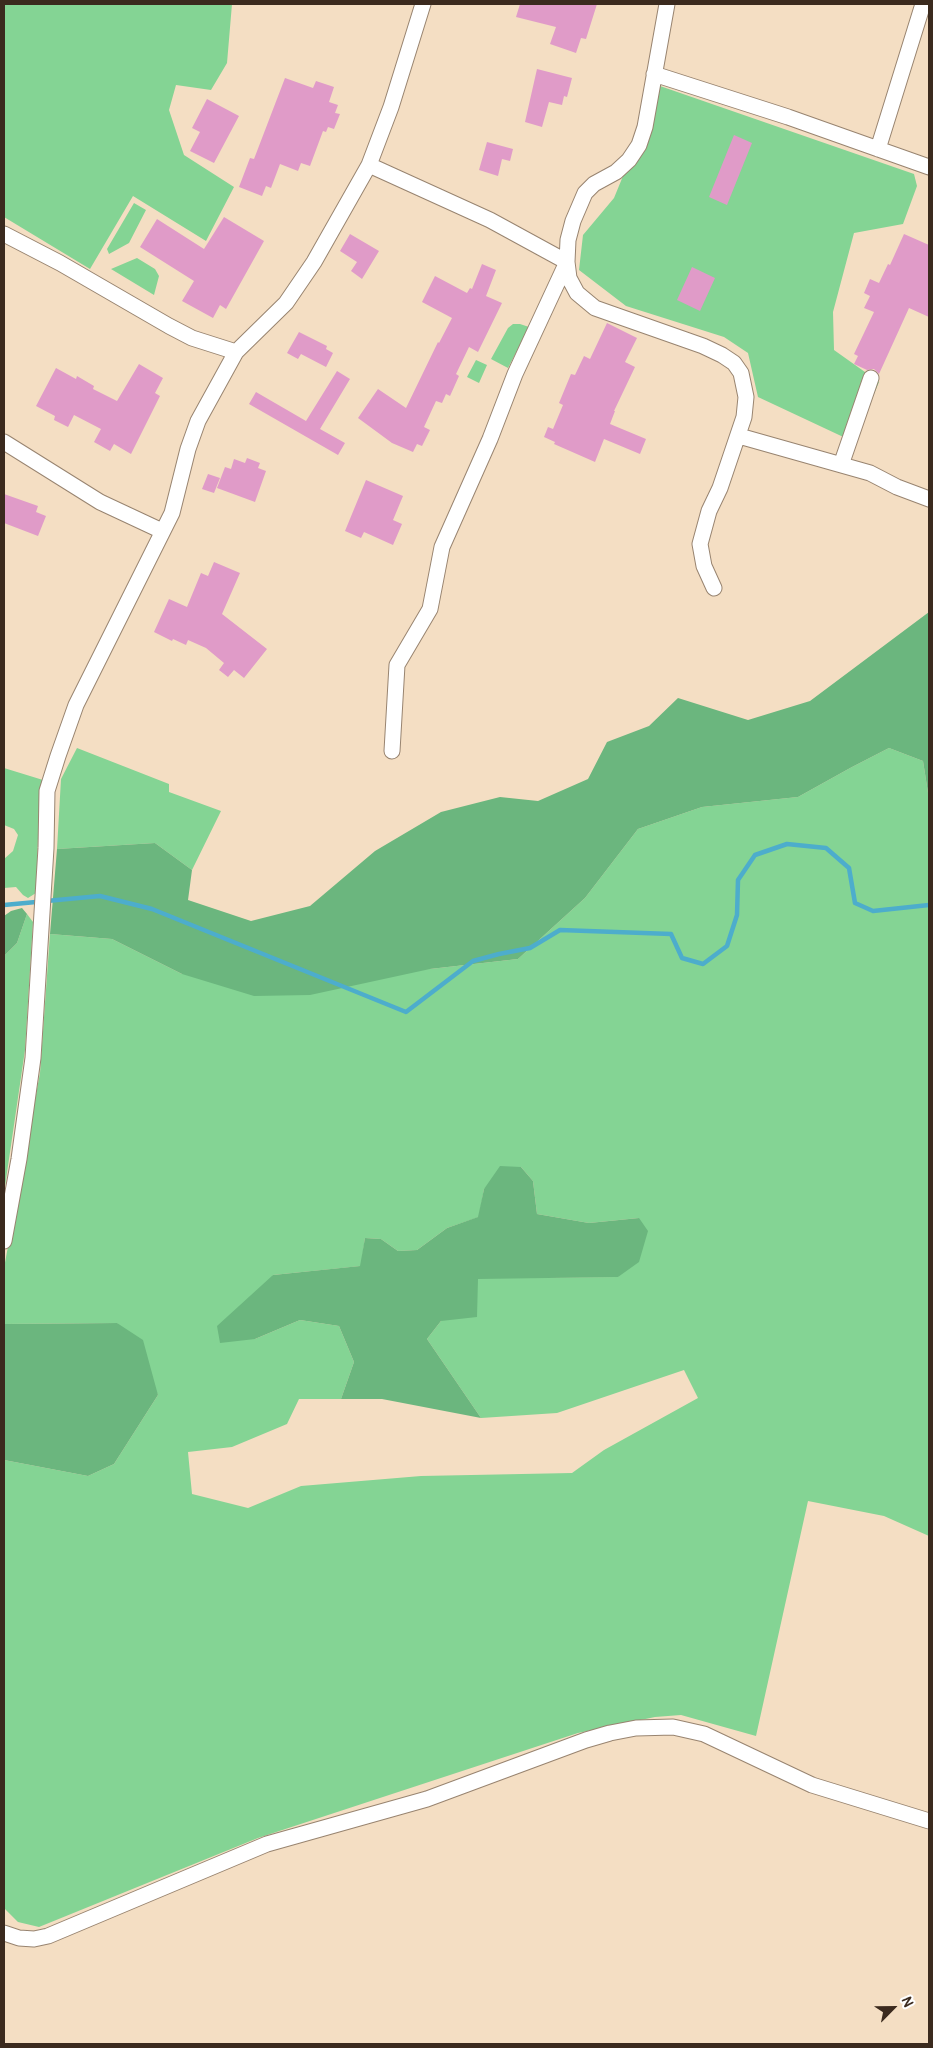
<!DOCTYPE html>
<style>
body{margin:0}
#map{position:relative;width:933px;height:2048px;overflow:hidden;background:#f4dec3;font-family:Pangolin,sans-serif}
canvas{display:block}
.frame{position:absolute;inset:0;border:5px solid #3b2a1e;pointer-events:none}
.north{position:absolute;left:868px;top:1983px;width:50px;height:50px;-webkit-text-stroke:4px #fff;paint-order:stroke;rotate:67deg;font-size:14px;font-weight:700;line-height:20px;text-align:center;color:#3b2a1e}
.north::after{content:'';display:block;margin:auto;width:18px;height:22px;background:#3b2a1e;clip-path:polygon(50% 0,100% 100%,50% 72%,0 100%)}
</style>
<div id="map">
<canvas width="933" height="2048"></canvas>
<div class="frame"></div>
<div class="north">N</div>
</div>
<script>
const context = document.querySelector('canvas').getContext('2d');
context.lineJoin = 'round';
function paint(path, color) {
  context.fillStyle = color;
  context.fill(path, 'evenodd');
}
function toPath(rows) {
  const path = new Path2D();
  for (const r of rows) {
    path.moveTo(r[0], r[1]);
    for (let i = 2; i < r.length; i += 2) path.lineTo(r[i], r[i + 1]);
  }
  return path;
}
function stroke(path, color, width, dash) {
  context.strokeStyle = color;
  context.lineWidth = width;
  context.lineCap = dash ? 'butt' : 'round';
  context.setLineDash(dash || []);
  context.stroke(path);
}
const green = toPath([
 [4,4,232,4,227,63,211,90,176,85,169,110,184,155,234,187,206,241,133,196,90,269,4,217],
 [660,86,914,174,917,186,903,224,854,233,833,312,834,350,879,382,854,442,758,397,748,353,724,337,626,306,579,270,583,235,614,198],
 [134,203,146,210,129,243,109,254,107,249],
 [137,258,155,269,159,276,154,295,111,269],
 [513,324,520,324,529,327,508,368,491,359,508,328],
 [476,360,487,365,479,383,467,377],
 [77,748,169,784,169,792,221,811,192,870,155,843,57,849,61,779],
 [889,748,923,761,929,799,929,1536,884,1516,808,1501,756,1736,681,1715,655,1717,578,1733,258,1838,39,1927,18,1922,4,1908,4,1460,88,1476,114,1464,158,1395,117,1323,4,1324,4,1268,40,1073,50,934,112,939,182,974,430,969,518,959,585,898,638,829,702,807,798,797,852,767],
 [521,1167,533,1181,537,1214,589,1223,639,1218,618,1277,478,1278,441,1321,427,1339,481,1418,557,1413,684,1370,698,1398,604,1450,572,1473,421,1476,301,1486,248,1508,192,1494,188,1452,232,1447,287,1424,299,1399,341,1399,354,1362,339,1326,300,1320,255,1339,273,1275,361,1266,365,1238,381,1239,398,1251,417,1250,447,1228,479,1217,484,1189],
 [4,768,43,780,39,811,36,893,28,898,23,895,16,887,4,888,4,859,13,851,18,835,14,829,4,825],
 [27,914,33,922,25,1050,4,1193,4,956,17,943]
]);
const forest = toPath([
 [929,612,929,799,923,761,889,748,852,767,798,797,702,807,638,829,585,898,518,959,430,969,310,995,254,996,182,974,112,939,50,934,57,849,155,843,192,870,188,900,251,921,310,906,375,851,441,812,500,797,538,801,588,779,607,742,649,726,678,698,748,720,810,701],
 [22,908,27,914,17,943,4,956,4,916,11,911],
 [500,1166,521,1167,533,1181,537,1214,589,1223,639,1218,648,1231,639,1262,618,1277,478,1279,477,1317,441,1321,427,1339,481,1418,382,1399,341,1399,354,1362,339,1326,300,1320,255,1339,220,1343,217,1326,273,1275,360,1266,365,1238,381,1239,398,1251,417,1250,447,1228,478,1217,484,1189],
 [117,1323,143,1340,158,1395,114,1464,88,1476,4,1460,4,1324]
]);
const stream = toPath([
 [4,905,100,896,152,909,406,1012,473,961,499,954,530,948,560,930,671,934,682,958,703,964,727,946,737,915,738,880,755,855,787,844,826,848,849,868,855,903,873,911,929,905]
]);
const building = toPath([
 [520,4,597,4,586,39,581,38,576,53,550,44,556,27,516,17],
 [537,69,572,78,567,97,564,96,562,105,549,102,542,127,525,122],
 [285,78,313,88,316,81,334,87,329,102,338,105,335,113,340,114,334,129,328,127,326,132,323,131,310,166,301,163,298,171,280,164,271,188,266,186,262,196,239,187,250,158,254,159],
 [207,99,239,116,214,163,190,151,200,132,192,128],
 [734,135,752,143,727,205,709,197],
 [487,142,513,149,510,161,502,159,498,176,479,170],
 [224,217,264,241,226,309,220,305,213,318,182,301,194,281,140,247,157,219,204,249],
 [350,234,379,251,362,279,351,271,357,262,340,251],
 [904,234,929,245,929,317,909,308,879,374,874,369,867,370,854,364,858,356,854,354,874,312,864,308,870,296,864,293,870,279,879,283,888,264,890,265],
 [482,264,496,270,486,296,502,303,478,352,469,347,456,374,459,376,450,396,446,394,442,403,436,401,424,427,430,430,422,446,417,444,413,452,392,443,358,418,378,389,406,408,438,342,439,343,452,318,422,302,435,276,467,293,470,288,472,289],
 [692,267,715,278,700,311,677,300],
 [607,323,637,338,625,362,635,367,614,411,615,411,610,424,646,439,640,454,604,439,595,462,554,444,555,442,544,437,548,427,553,429,563,405,559,403,571,374,575,375,584,356,590,359],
 [299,332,327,346,326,349,333,353,326,367,301,354,298,359,287,353],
 [139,364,163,378,155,393,160,396,131,454,114,444,110,451,94,442,101,429,74,415,68,427,54,420,55,416,36,406,56,368,76,379,77,376,94,386,93,389,117,401],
 [337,371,350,379,320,429,345,443,338,455,249,404,256,392,306,421],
 [247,458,260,463,258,468,266,471,255,502,217,488,225,467,231,469,234,459,245,463],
 [208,474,220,478,214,493,202,489],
 [366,480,403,496,393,520,402,524,393,545,364,532,361,538,345,531],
 [4,494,38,506,36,512,46,516,38,536,4,523],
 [214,562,240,573,222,614,267,649,244,678,234,670,228,677,219,670,224,663,206,648,188,640,186,645,173,639,172,641,154,632,169,599,187,607,201,573,208,576]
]);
const minor = toPath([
 [667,4,645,127,639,145,629,160,616,172,594,184,585,193,573,221,568,240,567,262,569,278,577,293,595,308,703,346,722,355,734,363,741,373,746,397,744,417,720,488,709,511,700,544,704,566,714,588],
 [654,74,788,117,929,167],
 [878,149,923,4],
 [369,165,490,220,567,262],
 [4,234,60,263,169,326,192,338,236,352],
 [739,436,870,473,897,487,929,499],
 [4,442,100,502,162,531],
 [841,465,871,378],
 [392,751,397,665,430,609,442,547,490,439,515,374,567,262],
 [4,1241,19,1159,33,1058,46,848,47,791,58,756,76,705,172,513,188,449,198,421,236,352,286,303,314,262,369,165,391,107,423,4],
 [4,1933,19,1938,34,1939,48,1936,267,1844,427,1799,586,1740,610,1733,636,1728,673,1727,704,1734,812,1785,929,1821]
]);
paint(green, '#84d494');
paint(forest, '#6bb67e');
stroke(stream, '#4dadcc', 4.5);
paint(building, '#e09bc8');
stroke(minor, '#988470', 17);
stroke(minor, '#fff', 15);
</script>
